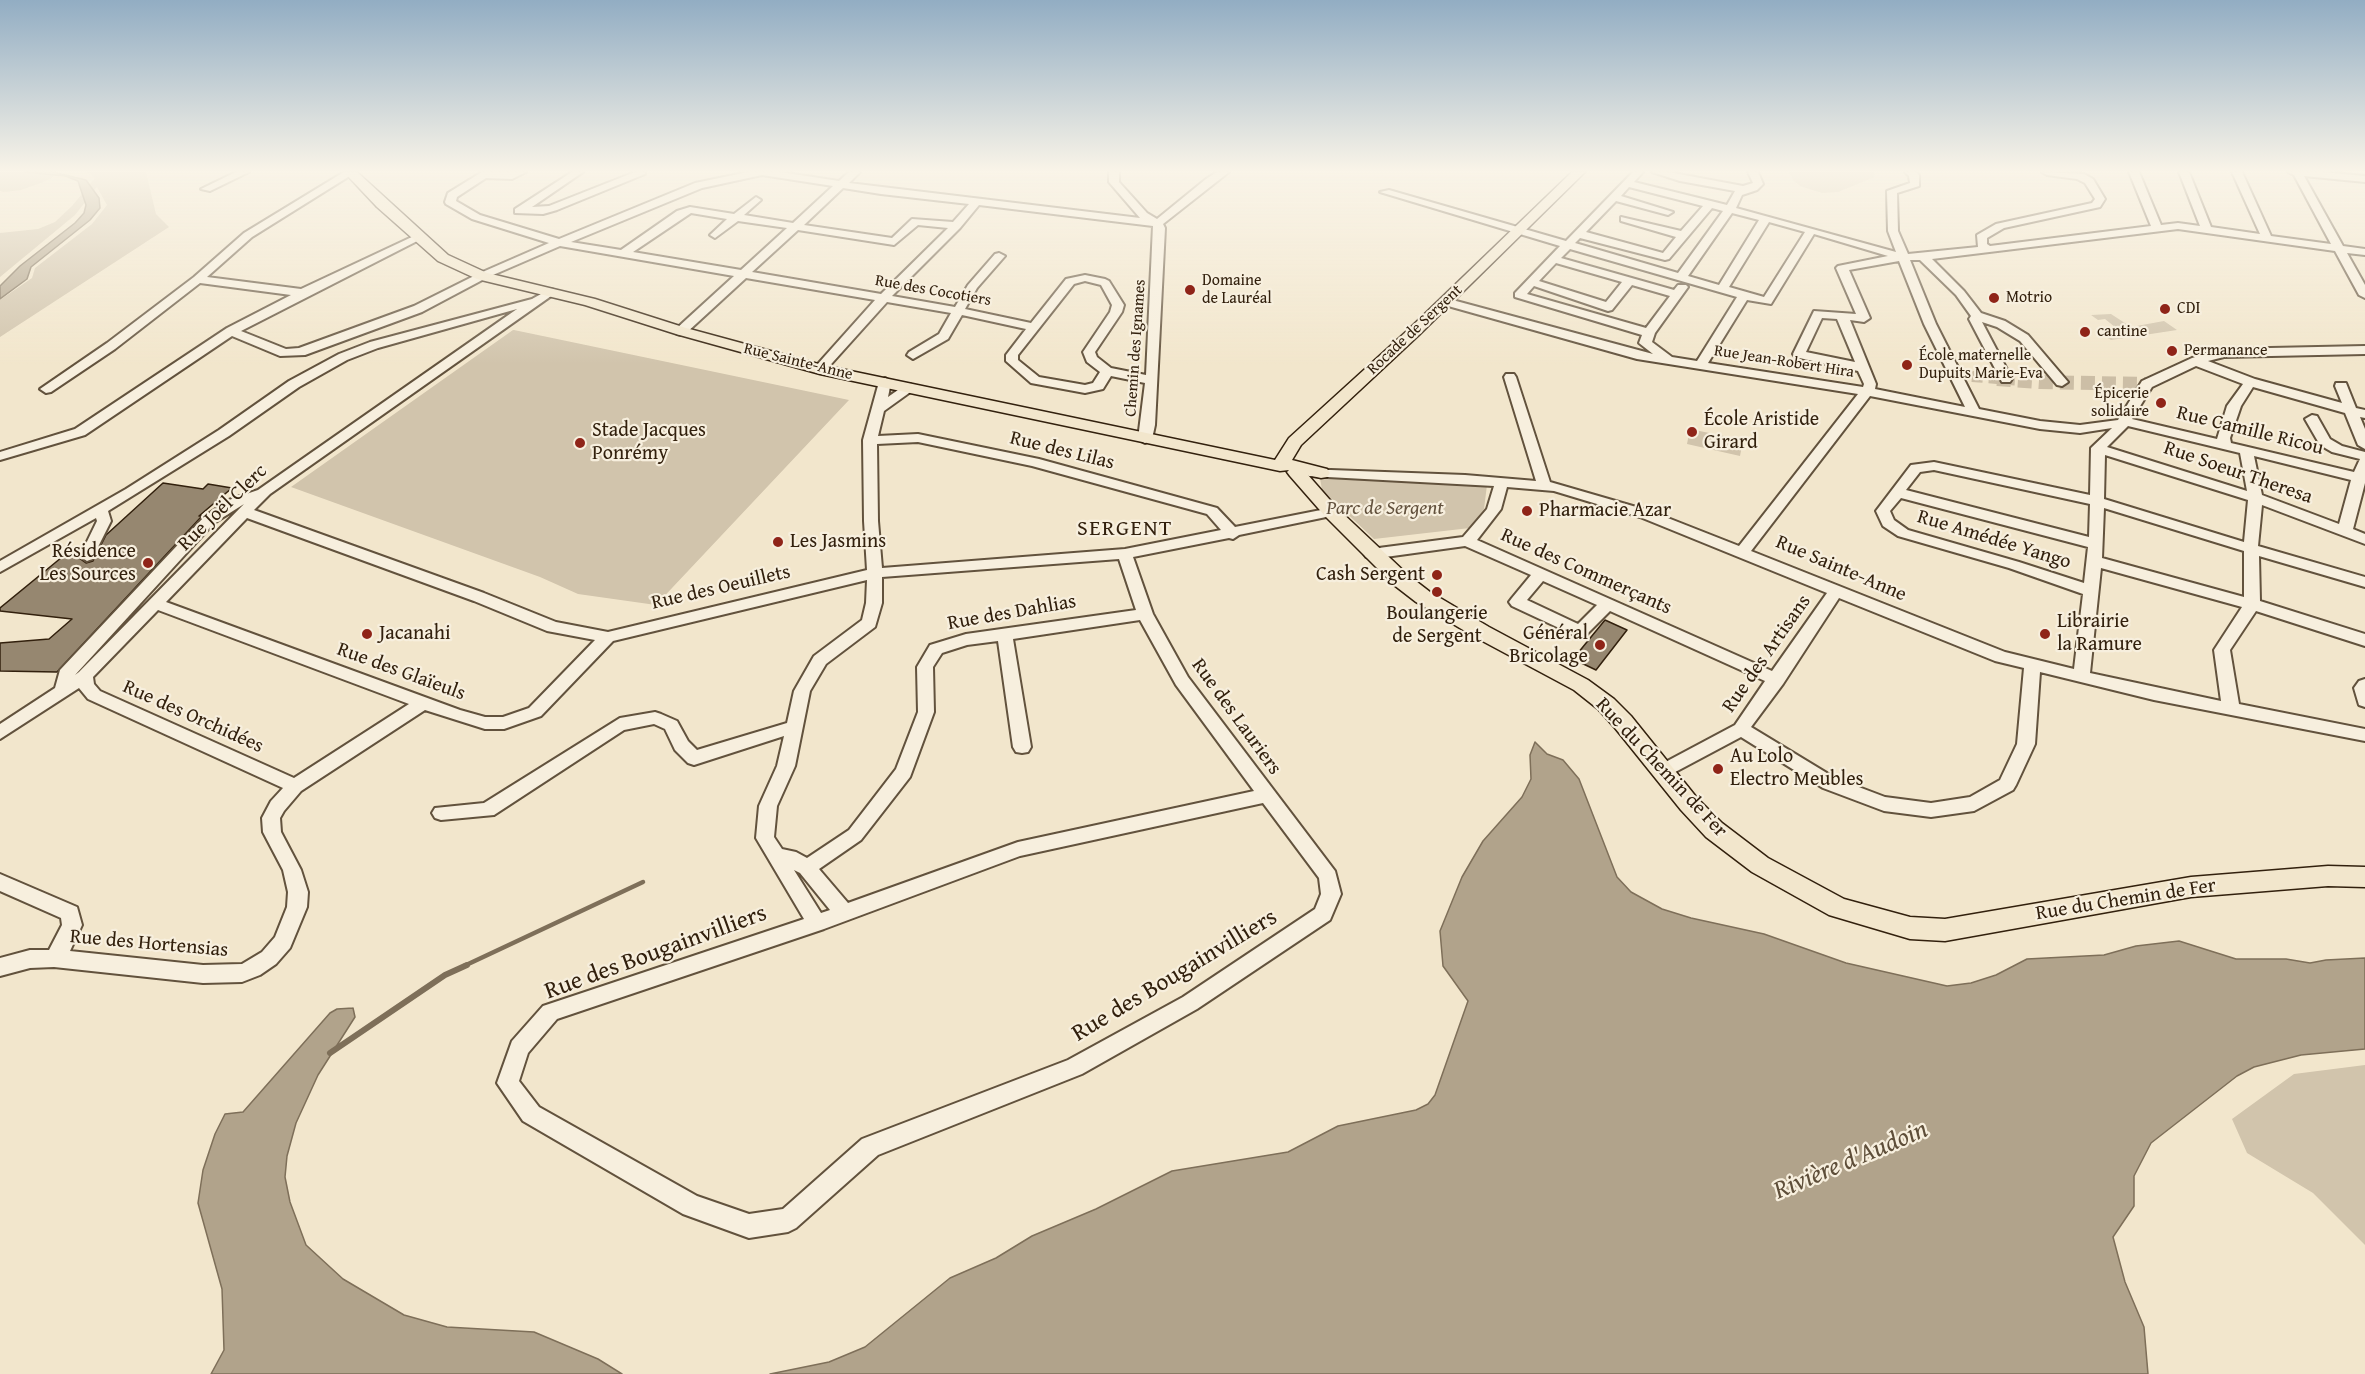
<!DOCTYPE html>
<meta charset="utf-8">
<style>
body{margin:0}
canvas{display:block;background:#f2e6cc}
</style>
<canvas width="2365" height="1374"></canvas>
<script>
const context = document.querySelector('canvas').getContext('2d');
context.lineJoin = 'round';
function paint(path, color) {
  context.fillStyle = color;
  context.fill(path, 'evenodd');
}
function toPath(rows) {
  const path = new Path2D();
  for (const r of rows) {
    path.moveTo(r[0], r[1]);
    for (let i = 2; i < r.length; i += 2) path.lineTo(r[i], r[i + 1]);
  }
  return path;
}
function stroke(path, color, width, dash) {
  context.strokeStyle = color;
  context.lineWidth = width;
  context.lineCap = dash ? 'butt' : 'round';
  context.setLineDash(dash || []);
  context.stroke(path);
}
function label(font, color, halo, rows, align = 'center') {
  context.font = font + ' "Gentium Book Plus",serif';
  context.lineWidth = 4.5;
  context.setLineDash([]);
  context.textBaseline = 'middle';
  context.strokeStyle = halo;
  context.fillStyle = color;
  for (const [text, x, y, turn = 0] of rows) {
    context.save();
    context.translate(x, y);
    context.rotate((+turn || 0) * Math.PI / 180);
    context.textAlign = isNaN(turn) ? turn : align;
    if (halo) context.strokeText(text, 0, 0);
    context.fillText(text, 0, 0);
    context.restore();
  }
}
const green = toPath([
 [0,172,59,172,50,179,41,183,21,190,4,192,0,191],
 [87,172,146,172,156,214,169,227,0,337,0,300,32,278,35,268,92,224,107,205,97,187,75,215,0,277,0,233,38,229,55,222,72,206,95,178],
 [1789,172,1874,172,1875,177,1838,192,1822,193,1800,186,1793,180],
 [2111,314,2131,327,2164,321,2177,330,2111,340,2102,334,2120,331,2105,319,2098,320,2091,315],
 [513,330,514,330,849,400,656,605,578,594,540,577,291,487],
 [1690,429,1743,440,1740,456,1687,444],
 [1320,478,1487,485,1484,509,1470,528,1374,539,1322,490],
 [2365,1065,2365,1245,2313,1193,2247,1153,2232,1119,2294,1074]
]);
const water = toPath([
 [25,172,53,172,86,180,99,198,100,208,90,220,31,267,27,279,0,299,0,286,20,266,75,223,84,213,86,205,78,181,65,176,25,172],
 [1535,742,1547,754,1563,760,1579,779,1617,877,1631,892,1662,909,1691,918,1764,934,1846,963,1947,986,1971,983,1996,975,2027,959,2104,955,2136,946,2179,941,2236,959,2286,959,2310,963,2326,960,2365,958,2365,1049,2301,1055,2254,1067,2237,1076,2151,1143,2134,1176,2134,1206,2113,1237,2125,1282,2144,1327,2148,1374,770,1374,829,1362,865,1347,950,1278,996,1258,1032,1236,1096,1209,1172,1171,1288,1152,1338,1126,1416,1110,1428,1104,1435,1095,1468,1001,1443,966,1440,931,1462,877,1483,841,1522,797,1531,779,1530,755,1535,742],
 [353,1008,355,1017,318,1075,296,1123,287,1156,285,1177,290,1202,306,1245,343,1279,404,1315,447,1327,534,1332,598,1359,622,1374,211,1374,224,1350,222,1289,198,1203,203,1170,215,1134,225,1114,243,1112,330,1013,337,1009,353,1008]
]);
const streamFar1 = toPath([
 [464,966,643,882]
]);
const stream = toPath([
 [330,1053,445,975,467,965]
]);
const building = toPath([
 [163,483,203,489,208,484,232,488,199,516,202,516,57,672,0,671,0,643,49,639,72,619,0,611,0,608,67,553,80,551,79,558,86,563,93,561,106,535,163,483],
 [1605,620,1627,630,1596,670,1573,659,1605,620]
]);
const minorTunnelFar1 = toPath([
 [1955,375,2015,380]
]);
const minorTunnel = toPath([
 [1997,379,2039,382,2147,384]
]);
const minor = toPath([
 [236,172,249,172,210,191,201,189,236,172],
 [344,172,356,172,252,237,207,277,301,289,414,236,418,235,423,238,241,331,286,349,299,348,414,306,478,274,549,243,472,219,446,204,445,202,448,193,482,172,526,172,512,179,486,178,457,197,456,201,480,215,559,239,695,183,748,172,780,172,839,181,849,172,860,172,849,183,1140,218,1109,182,1109,172,1119,172,1119,182,1147,213,1157,219,1206,179,1217,172,1229,172,1163,224,1165,228,1155,425,1152,439,1145,443,1138,439,1145,383,1111,376,1103,389,1085,393,1031,383,1006,361,1006,355,1026,329,962,315,948,339,913,359,907,355,909,352,939,334,951,313,887,302,824,372,820,373,814,369,816,366,875,300,746,278,685,334,681,335,677,334,677,328,734,276,560,246,486,278,422,312,305,355,280,356,232,336,85,435,0,460,0,452,75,429,227,328,291,295,200,283,115,349,51,392,46,393,40,389,107,343,194,277,244,233,344,172],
 [762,175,833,186,793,223,744,215,761,200,756,197,734,214,690,207,677,211,621,250,571,242,702,188,762,175],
 [843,188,881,194,969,204,953,222,912,219,892,238,804,225,843,188],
 [979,205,1153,226,1146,375,1111,368,1097,357,1095,352,1122,312,1124,305,1109,281,1105,279,1085,275,1066,279,1031,323,965,309,977,288,1005,256,999,253,995,254,968,285,955,307,892,296,960,228,979,205],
 [691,213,727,219,710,235,715,238,738,221,787,228,741,270,633,252,691,213],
 [918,225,948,228,881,294,752,272,798,230,894,245,918,225],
 [1085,281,1101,285,1112,305,1110,312,1083,352,1087,362,1100,372,1093,383,1085,385,1039,377,1018,360,1018,355,1074,284,1085,281],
 [572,172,583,172,532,207,549,206,635,172,645,172,645,174,557,210,543,214,515,213,515,209,572,172],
 [1633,172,1643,172,1634,182,1727,205,1735,191,1680,181,1652,172,1668,172,1743,186,1753,183,1748,172,1758,172,1763,184,1757,190,1742,195,1736,208,1896,252,1888,231,1887,191,1910,183,1909,176,1905,172,1916,172,1919,175,1919,186,1897,193,1898,231,1908,254,1978,247,1977,235,1996,224,2092,203,2095,199,2085,183,2077,179,2047,175,2042,172,2084,174,2093,179,2105,199,2100,207,2004,228,1987,238,1987,244,1990,246,2151,226,2129,172,2139,172,2161,225,2178,223,2200,226,2179,172,2189,172,2211,227,2260,234,2232,172,2242,172,2271,236,2331,244,2294,175,2288,172,2322,172,2365,176,2365,182,2304,176,2343,246,2365,249,2365,255,2347,253,2365,285,2365,298,2359,295,2335,251,2178,229,1932,259,1964,291,1981,313,2005,321,2028,335,2068,382,2062,386,2057,385,2020,341,1997,327,1982,322,2012,379,2010,382,2002,382,1969,319,1971,316,1956,295,1920,260,1910,260,1936,324,1979,409,2040,421,2080,425,2118,420,2142,381,2192,358,2223,349,2365,346,2365,354,2224,357,2208,361,2255,379,2342,403,2335,386,2336,383,2346,383,2356,408,2365,410,2365,418,2360,417,2365,429,2365,449,2358,445,2345,413,2253,387,2241,406,2230,438,2231,443,2354,472,2360,459,2332,452,2320,445,2305,419,2312,415,2317,416,2330,439,2342,446,2365,452,2365,483,2353,529,2365,534,2365,544,2262,505,2258,546,2365,577,2365,587,2259,556,2260,601,2365,634,2365,646,2256,611,2230,650,2239,704,2365,729,2365,741,2154,700,2040,672,2035,744,2016,785,2013,790,1974,811,1931,817,1884,811,1823,788,1741,737,1664,778,1658,776,1655,771,1658,766,1735,725,1765,681,1610,611,1586,635,1574,635,1512,606,1509,602,1512,598,1531,575,1465,546,1371,559,1366,557,1364,554,1371,549,1463,537,1487,509,1494,486,1309,476,1302,472,1304,469,1465,475,1536,481,1504,377,1506,374,1514,374,1516,377,1550,482,1650,511,1739,546,1858,394,1637,359,1441,304,1439,302,1445,298,1653,354,1639,343,1642,335,1515,297,1515,293,1560,246,1380,192,1389,190,1566,241,1633,172],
 [1629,187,1703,206,1681,231,1621,217,1621,221,1676,237,1663,253,1586,232,1616,201,1668,215,1673,212,1621,196,1629,187],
 [1712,208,1723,211,1678,273,1575,243,1580,238,1665,260,1669,259,1712,208],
 [1732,213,1759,220,1719,285,1688,276,1732,213],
 [1769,222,1805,232,1764,297,1729,287,1769,222],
 [1814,234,1888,256,1838,266,1836,268,1856,314,1814,311,1793,354,1795,357,1858,371,1864,384,1863,387,1708,363,1747,300,1771,304,1814,234],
 [1570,249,1737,297,1697,361,1672,357,1652,342,1655,333,1688,287,1686,285,1678,285,1674,290,1561,258,1570,249],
 [1899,261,1924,324,1965,407,1875,389,1876,384,1850,320,1864,322,1870,318,1849,270,1899,261],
 [1556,263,1622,282,1606,302,1539,281,1556,263],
 [1632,285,1670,296,1646,328,1527,294,1534,286,1608,311,1612,310,1632,285],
 [1822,318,1837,319,1855,362,1806,352,1822,318],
 [2196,366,2243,384,2227,406,2217,439,2132,419,2152,387,2196,366],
 [1870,396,2040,429,2080,433,2112,428,2091,448,2090,495,1934,462,1911,465,1876,511,1883,526,1898,536,2009,568,2083,594,2074,669,2005,652,1751,551,1870,396],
 [2128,426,2240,453,2247,491,2107,447,2128,426],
 [2105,455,2248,500,2244,542,2104,499,2105,455],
 [2254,456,2351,480,2339,524,2262,495,2254,456],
 [1934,470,2090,504,2089,537,1906,490,1920,472,1934,470],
 [1507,487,1554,491,1640,517,1827,593,1772,671,1477,540,1501,509,1507,487],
 [1901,498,2088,547,2084,583,2019,562,1908,530,1894,520,1890,511,1901,498],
 [2104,508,2244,551,2244,597,2102,558,2104,508],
 [2101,568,2242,607,2214,650,2221,701,2090,673,2101,568],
 [1543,581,1597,605,1578,624,1527,600,1543,581],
 [1839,598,1995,661,2024,668,2017,744,2000,780,1970,797,1931,803,1885,797,1835,778,1751,727,1783,684,1839,598],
 [550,289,554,290,554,294,270,494,254,510,484,593,556,622,608,632,867,570,864,521,863,440,879,382,885,378,891,382,888,397,905,385,910,384,916,388,884,411,878,436,918,434,1039,459,1217,508,1235,527,1331,508,1336,509,1338,512,1336,515,1331,516,1239,535,1233,539,1229,538,1133,557,1153,614,1188,677,1335,871,1341,894,1330,920,1197,1009,1082,1074,878,1155,796,1228,788,1232,749,1238,683,1214,523,1121,497,1083,512,1041,543,1006,804,919,756,838,759,806,777,766,784,736,694,765,688,763,675,750,665,729,654,724,624,730,494,815,441,820,435,818,432,813,435,808,484,803,620,718,655,712,661,714,677,721,688,741,697,750,787,723,794,691,814,656,862,620,866,603,867,580,613,641,541,716,504,729,485,729,425,710,301,791,284,811,280,818,281,832,301,870,308,892,307,907,290,948,276,964,260,975,242,982,203,983,54,967,30,968,0,976,0,958,30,950,49,950,62,925,61,918,0,891,0,874,77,907,82,925,70,951,203,965,242,964,262,952,275,937,287,907,288,892,283,870,263,832,262,818,271,801,283,788,88,699,79,688,0,739,0,724,55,688,60,670,204,517,229,500,258,490,517,309,378,348,347,360,299,387,229,436,108,511,111,521,92,559,87,561,80,556,97,521,96,518,0,572,0,561,126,489,219,430,289,381,339,354,370,342,532,299,550,289],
 [918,442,1032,466,1207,514,1221,530,1125,549,882,568,878,521,877,444,918,442],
 [244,504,79,672,75,675,214,523,244,504],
 [247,518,474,601,547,631,595,640,529,708,503,717,485,717,460,710,166,602,247,518],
 [1119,559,1136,610,966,634,930,645,917,667,918,712,896,769,849,830,807,858,796,852,782,849,774,837,777,806,795,766,810,691,826,664,875,627,882,603,882,577,1119,559],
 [158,610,409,704,294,778,100,691,94,684,93,677,158,610],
 [1140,620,1176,685,1254,791,1018,842,848,903,819,869,861,840,910,777,934,712,933,667,942,653,967,645,998,641,1013,747,1016,752,1022,753,1028,752,1031,747,1013,639,1140,620],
 [1263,803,1319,878,1321,894,1315,909,1183,997,1068,1060,862,1139,783,1209,749,1214,697,1196,539,1107,519,1081,528,1053,557,1019,824,929,1020,856,1263,803],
 [794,870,800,873,830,910,821,913,794,870],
 [2365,679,2365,707,2359,705,2354,688,2359,681,2365,679]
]);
const major = toPath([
 [344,172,357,172,448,255,487,273,595,299,686,328,822,365,1275,460,1289,438,1409,329,1572,172,1585,172,1419,335,1301,445,1292,460,1327,469,1330,473,1327,477,1321,478,1308,475,1337,508,1408,575,1430,592,1489,627,1588,680,1614,699,1631,716,1697,798,1722,823,1768,858,1844,899,1910,917,1945,919,2191,877,2328,866,2365,867,2365,887,2328,886,2191,897,1945,941,1910,939,1829,915,1752,872,1706,837,1681,810,1615,728,1598,709,1574,690,1475,637,1416,602,1394,585,1325,516,1290,476,1287,472,1289,470,1280,471,820,374,676,334,585,305,477,279,438,261,377,207,344,172]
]);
const markers = [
 [1190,290,6,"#8f2418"],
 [1994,298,6,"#8f2418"],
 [2165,309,6,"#8f2418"],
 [2085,332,6,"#8f2418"],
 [2172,351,6,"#8f2418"],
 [1907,365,6,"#8f2418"],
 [2161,403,6,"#8f2418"],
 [1692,432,6,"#8f2418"],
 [580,443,6,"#8f2418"],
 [1527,511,6,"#8f2418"],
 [778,542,6,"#8f2418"],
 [148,563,6,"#8f2418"],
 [1437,575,6,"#8f2418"],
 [1437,592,6,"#8f2418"],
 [367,634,6,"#8f2418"],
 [2045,634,6,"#8f2418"],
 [1600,645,6,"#8f2418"],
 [1718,769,6,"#8f2418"]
];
const farPoinames = [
 ["Domaine",1202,281],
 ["de Lauréal",1202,299],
 ["Motrio",2006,298],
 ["CDI",2177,309],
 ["cantine",2097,332],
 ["Permanance",2184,351],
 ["École maternelle",1919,356],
 ["Dupuits Marie-Eva",1919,374],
 ["Épicerie",2149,394,"right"],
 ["solidaire",2149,412,"right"]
];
const farStreetnames = [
 ["Rue des Cocotiers",933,291,10],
 ["Rocade de Sergent",1415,330,-43],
 ["Chemin des Ignames",1136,348,-86],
 ["Rue Sainte-Anne",798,362,14],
 ["Rue Jean-Robert Hira",1784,362,9]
];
const poiNames = [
 ["École Aristide",1704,420],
 ["Girard",1704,443],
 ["Stade Jacques",592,431],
 ["Ponrémy",592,454],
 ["Pharmacie Azar",1539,511],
 ["Les Jasmins",790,542],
 ["Résidence",136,552,"right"],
 ["Les Sources",136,575,"right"],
 ["Cash Sergent",1425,575,"right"],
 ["Boulangerie",1437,614,"center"],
 ["de Sergent",1437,637,"center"],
 ["Librairie",2057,622],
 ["la Ramure",2057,645],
 ["Jacanahi",379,634],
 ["Général",1588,634,"right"],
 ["Bricolage",1588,657,"right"],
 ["Au Lolo",1730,757],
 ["Electro Meubles",1730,780]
];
const streetNames = [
 ["Rue Camille Ricou",2250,431,14],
 ["Rue des Lilas",1062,451,14],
 ["Rue Soeur Theresa",2238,473,19],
 ["Rue Joël Clerc",223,508,-44],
 ["Rue Amédée Yango",1994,540,17],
 ["Rue Sainte-Anne",1841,569,23],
 ["Rue des Commerçants",1586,572,24],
 ["Rue des Oeuillets",721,588,-13],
 ["Rue des Dahlias",1012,613,-10],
 ["Rue des Artisans",1767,654,-55],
 ["Rue des Glaïeuls",401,672,20],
 ["Rue des Orchidées",193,717,24],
 ["Rue des Lauriers",1236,717,54],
 ["Rue du Chemin de Fer",1661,768,47],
 ["Rue du Chemin de Fer",2126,900,-9],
 ["Rue des Hortensias",149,944,5]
];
const parkNames = [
 ["Parc de Sergent",1385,509]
];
const quarterNames = [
 ["SERGENT",1125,529]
];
const nearStreetnames = [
 ["Rue des Bougainvilliers",656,953,-20],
 ["Rue des Bougainvilliers",1175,976,-31]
];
const nearWaternames = [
 ["Rivière d'Audoin",1851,1161,-23]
];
paint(green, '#d1c4ac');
paint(water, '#b1a38b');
stroke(water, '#7e6f59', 1.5);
stroke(streamFar1, '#7e6f59', 4.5);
stroke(stream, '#7e6f59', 6);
paint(building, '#968770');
stroke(building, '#32200d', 1.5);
stroke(minorTunnelFar1, '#ccbea6', 11, [11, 6]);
stroke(minorTunnel, '#ccbea6', 14, [14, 7]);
stroke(minor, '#62523d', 4);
stroke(major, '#32200d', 3);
paint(minor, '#f7efde');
paint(major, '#f2e6cc');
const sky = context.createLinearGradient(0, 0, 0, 364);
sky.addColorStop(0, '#92adc3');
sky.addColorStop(0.47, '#f9f4e8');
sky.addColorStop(1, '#f9f4e800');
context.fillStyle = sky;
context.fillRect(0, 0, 2365, 364);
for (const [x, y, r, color] of markers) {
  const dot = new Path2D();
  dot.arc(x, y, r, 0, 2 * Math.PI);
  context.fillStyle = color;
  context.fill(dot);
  stroke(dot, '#f7efde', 2);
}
label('16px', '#32200d', '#f7efde', farPoinames, 'left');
label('16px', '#32200d', '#f7efde', farStreetnames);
label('20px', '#32200d', '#f7efde', poiNames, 'left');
label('20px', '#32200d', '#f7efde', streetNames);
label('italic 20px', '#62513d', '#f7efde', parkNames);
context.letterSpacing = '1.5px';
label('22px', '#32200d', '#f7efde', quarterNames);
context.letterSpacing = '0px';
label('24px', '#32200d', '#f7efde', nearStreetnames);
label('italic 26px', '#5e4e39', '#f7efde', nearWaternames);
</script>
